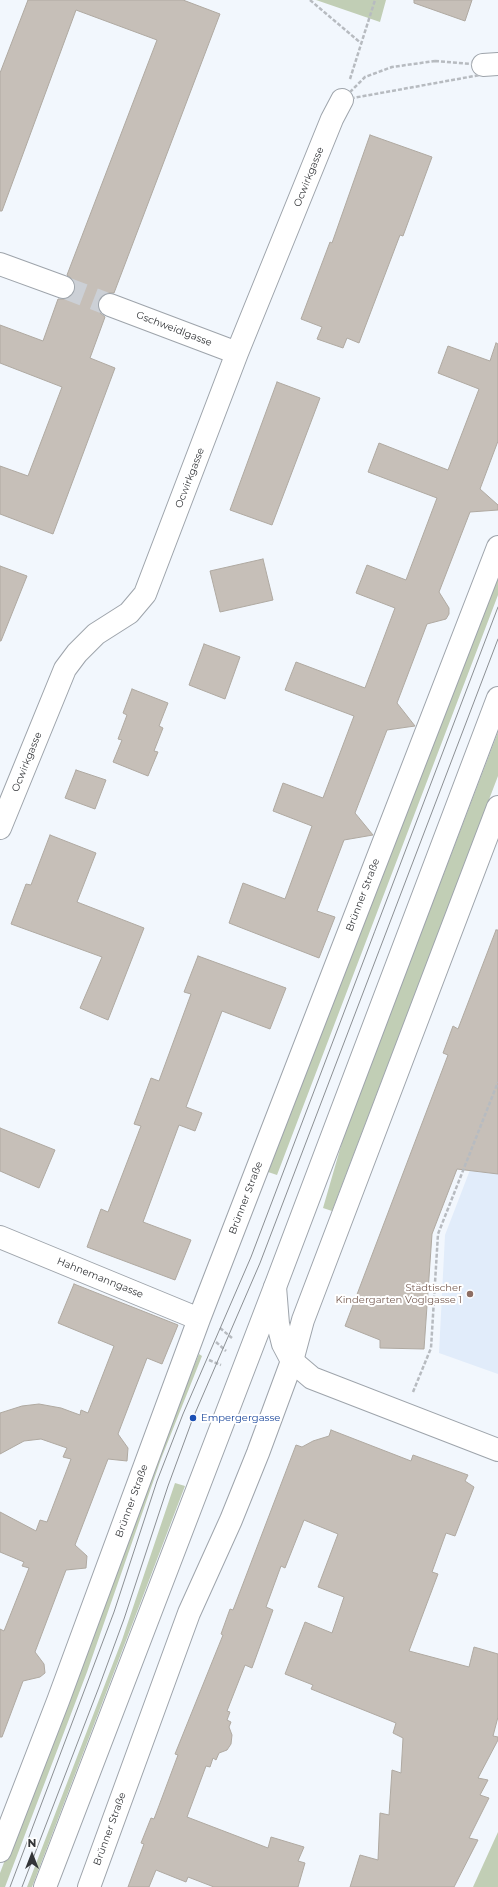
<!DOCTYPE html>
<meta charset="utf-8">
<style>
body{margin:0}
#map{position:relative;width:498px;height:1887px;overflow:hidden;background:#f2f7fd;font-family:Montserrat,sans-serif}
canvas{display:block}
.north{position:absolute;left:12px;top:1835px;width:40px;height:40px;-webkit-text-stroke:3px #fff;paint-order:stroke;rotate:0deg;font-size:11px;font-weight:700;line-height:16px;text-align:center;color:#333538}
.north::after{content:'';display:block;margin:auto;width:14px;height:18px;background:#333538;clip-path:polygon(50% 0,100% 100%,50% 72%,0 100%)}
</style>
<div id="map">
<canvas width="498" height="1887"></canvas>
<div class="north">N</div>
</div>
<script>
const context = document.querySelector('canvas').getContext('2d');
context.lineJoin = 'round';
function paint(path, color) {
  context.fillStyle = color;
  context.fill(path, 'evenodd');
}
function toPath(rows) {
  const path = new Path2D();
  for (const r of rows) {
    path.moveTo(r[0], r[1]);
    for (let i = 2; i < r.length; i += 2) path.lineTo(r[i], r[i + 1]);
  }
  return path;
}
function stroke(path, color, width, dash) {
  context.strokeStyle = color;
  context.lineWidth = width;
  context.lineCap = dash ? 'butt' : 'round';
  context.setLineDash(dash || []);
  context.stroke(path);
}
function label(font, color, halo, rows, align = 'center') {
  context.font = font + ' Montserrat,sans-serif';
  context.lineWidth = 4;
  context.setLineDash([]);
  context.textBaseline = 'middle';
  context.strokeStyle = halo;
  context.fillStyle = color;
  for (const [text, x, y, turn = 0] of rows) {
    context.save();
    context.translate(x, y);
    context.rotate((+turn || 0) * Math.PI / 180);
    context.textAlign = isNaN(turn) ? turn : align;
    if (halo) context.strokeText(text, 0, 0);
    context.fillText(text, 0, 0);
    context.restore();
  }
}
const built = toPath([
 [498,1097,498,1374,439,1353,445,1235]
]);
const green = toPath([
 [316,0,386,0,380,22],
 [498,568,498,595,277,1175,268,1172],
 [498,732,498,776,332,1211,323,1208,345,1132],
 [199,1354,202,1356,161,1459,87,1672,5,1887,0,1887,0,1873,176,1410],
 [175,1483,185,1486,32,1887,27,1887,122,1640],
 [498,1832,498,1887,473,1887]
]);
const building = toPath([
 [28,0,183,0,220,14,114,293,108,293,102,295,98,301,98,307,100,313,105,317,90,358,115,368,53,534,0,514,0,466,28,476,62,387,0,363,0,325,43,341,58,299,66,299,71,297,75,292,75,284,72,279,67,275,157,40,76,10,2,211,0,211,0,73,28,0],
 [414,0,472,0,465,21,414,3,414,0],
 [370,135,432,157,403,236,400,235,359,343,347,338,343,348,317,339,322,327,301,319,330,242,332,243,370,135],
 [496,343,498,344,498,441,480,489,498,505,498,510,470,512,439,592,449,608,449,614,446,619,427,624,397,703,415,726,387,730,355,813,373,835,344,840,317,911,335,917,319,958,229,923,243,883,285,899,312,826,273,811,283,783,323,798,354,716,285,690,296,662,365,688,395,608,356,593,367,565,406,580,437,498,368,472,379,443,448,470,479,389,438,373,448,346,490,361,496,343],
 [277,382,320,398,272,525,230,510,277,382],
 [263,559,273,600,220,612,210,571,263,559],
 [0,566,27,576,1,641,0,641,0,566],
 [204,644,240,657,225,699,189,685,204,644],
 [132,689,168,703,159,726,163,728,154,751,158,752,148,776,113,762,122,740,118,739,127,715,123,713,132,689],
 [76,770,106,780,95,809,65,798,76,770],
 [50,835,96,853,77,902,144,928,108,1020,80,1008,102,957,11,924,26,884,31,885,50,835],
 [496,930,498,930,498,1174,457,1169,432,1234,424,1349,380,1348,380,1340,345,1326,448,1055,443,1053,453,1026,458,1029,496,930],
 [198,956,286,988,270,1029,222,1011,186,1107,202,1113,195,1131,179,1125,143,1222,191,1240,175,1280,87,1247,101,1209,108,1212,141,1126,134,1124,151,1078,159,1081,191,994,184,992,198,956],
 [0,1128,55,1150,39,1188,0,1171,0,1128],
 [74,1284,178,1325,162,1364,147,1358,118,1434,128,1448,127,1461,108,1459,75,1545,87,1556,86,1568,66,1570,35,1652,44,1664,45,1673,40,1677,23,1681,2,1737,0,1737,0,1629,4,1631,29,1568,22,1566,24,1562,0,1552,0,1512,36,1531,40,1520,47,1522,71,1459,63,1457,67,1448,41,1439,24,1441,0,1454,0,1413,22,1406,39,1404,61,1408,80,1415,81,1410,88,1413,114,1346,58,1323,74,1284],
 [331,1430,411,1461,413,1455,468,1475,465,1481,474,1487,455,1536,446,1533,432,1572,438,1574,409,1651,469,1667,474,1647,498,1654,498,1717,493,1736,498,1737,498,1740,478,1778,488,1780,480,1795,489,1798,469,1838,478,1840,454,1887,350,1887,360,1855,378,1860,380,1813,389,1815,392,1770,401,1773,403,1738,393,1733,396,1723,311,1689,313,1685,285,1674,305,1622,332,1633,344,1597,318,1587,338,1534,304,1520,285,1568,281,1566,266,1607,273,1610,252,1668,245,1665,227,1711,230,1712,227,1720,231,1722,229,1727,232,1735,231,1744,227,1750,219,1753,216,1760,213,1758,210,1767,206,1766,187,1817,268,1848,271,1837,304,1847,298,1861,305,1863,298,1887,214,1887,188,1877,186,1882,156,1870,149,1887,128,1887,144,1844,141,1843,151,1818,154,1819,178,1755,175,1754,223,1635,221,1634,230,1609,233,1610,296,1445,302,1447,313,1441,329,1436,331,1430]
]);
const minorTunnel = toPath([
 [63,287,110,305]
]);
const path = toPath([
 [310,0,362,44],
 [435,61,483,65,480,75,342,100,365,77,392,67,435,61],
 [350,79,375,0],
 [220,1328,232,1338],
 [216,1342,226,1351],
 [209,1360,221,1365],
 [413,1392,431,1348,438,1234,498,1082]
]);
const minor = toPath([
 [483,65,498,64],
 [0,264,63,287],
 [110,305,237,353],
 [0,828,65,669,77,653,96,634,129,613,145,594,237,353,332,119,342,100],
 [0,1237,199,1319],
 [275,1287,278,1324,283,1344,292,1361,312,1378,498,1450],
 [0,1851,58,1701,199,1319,498,547]
]);
const major = toPath([
 [45,1887,275,1287,498,698],
 [89,1887,189,1613,231,1520,258,1453,292,1361,303,1320,498,807]
]);
const tram = toPath([
 [10,1887,114,1612,157,1481,183,1414,251,1257,498,607],
 [22,1887,99,1687,124,1619,168,1486,193,1418,260,1263,498,639]
]);
const markers = [
 [470,1294,4,"#8d6e63"],
 [193,1418,4,"#1a4fb4"]
];
const streetNames = [
 ["Ocwirkgasse",309,177,-68],
 ["Gschweidlgasse",174,329,21],
 ["Ocwirkgasse",190,478,-69],
 ["Ocwirkgasse",27,762,-68],
 ["Brünner Straße",363,895,-69],
 ["Brünner Straße",246,1198,-69],
 ["Hahnemanngasse",100,1278,22],
 ["Brünner Straße",132,1501,-70],
 ["Brünner Straße",110,1829,-70]
];
const educationNames = [
 ["Städtischer",462,1288],
 ["Kindergarten Voglgasse 1",462,1300]
];
const transitNames = [
 ["Empergergasse",201,1418]
];
paint(built, '#e1ecfa');
paint(green, '#c1ceb5');
paint(building, '#c6bfb8');
stroke(building, '#afa9a1', 1);
stroke(minorTunnel, '#ccd0d6', 22, [22, 11]);
stroke(minor, '#9ea4ab', 24);
stroke(major, '#9ea4ab', 24);
stroke(path, '#b7bbc0', 2.5, [4, 2]);
stroke(minor, '#fff', 22);
stroke(major, '#fff', 22);
stroke(tram, '#8b8f93', 1);
for (const [x, y, r, color] of markers) {
  const dot = new Path2D();
  dot.arc(x, y, r, 0, 2 * Math.PI);
  context.fillStyle = color;
  context.fill(dot);
  stroke(dot, '#fff', 1.5);
}
label('10px', '#333538', '#fff', streetNames);
label('10px', '#785e54', '#fff', educationNames, 'right');
label('10px', '#164399', '#fff', transitNames, 'left');
</script>
